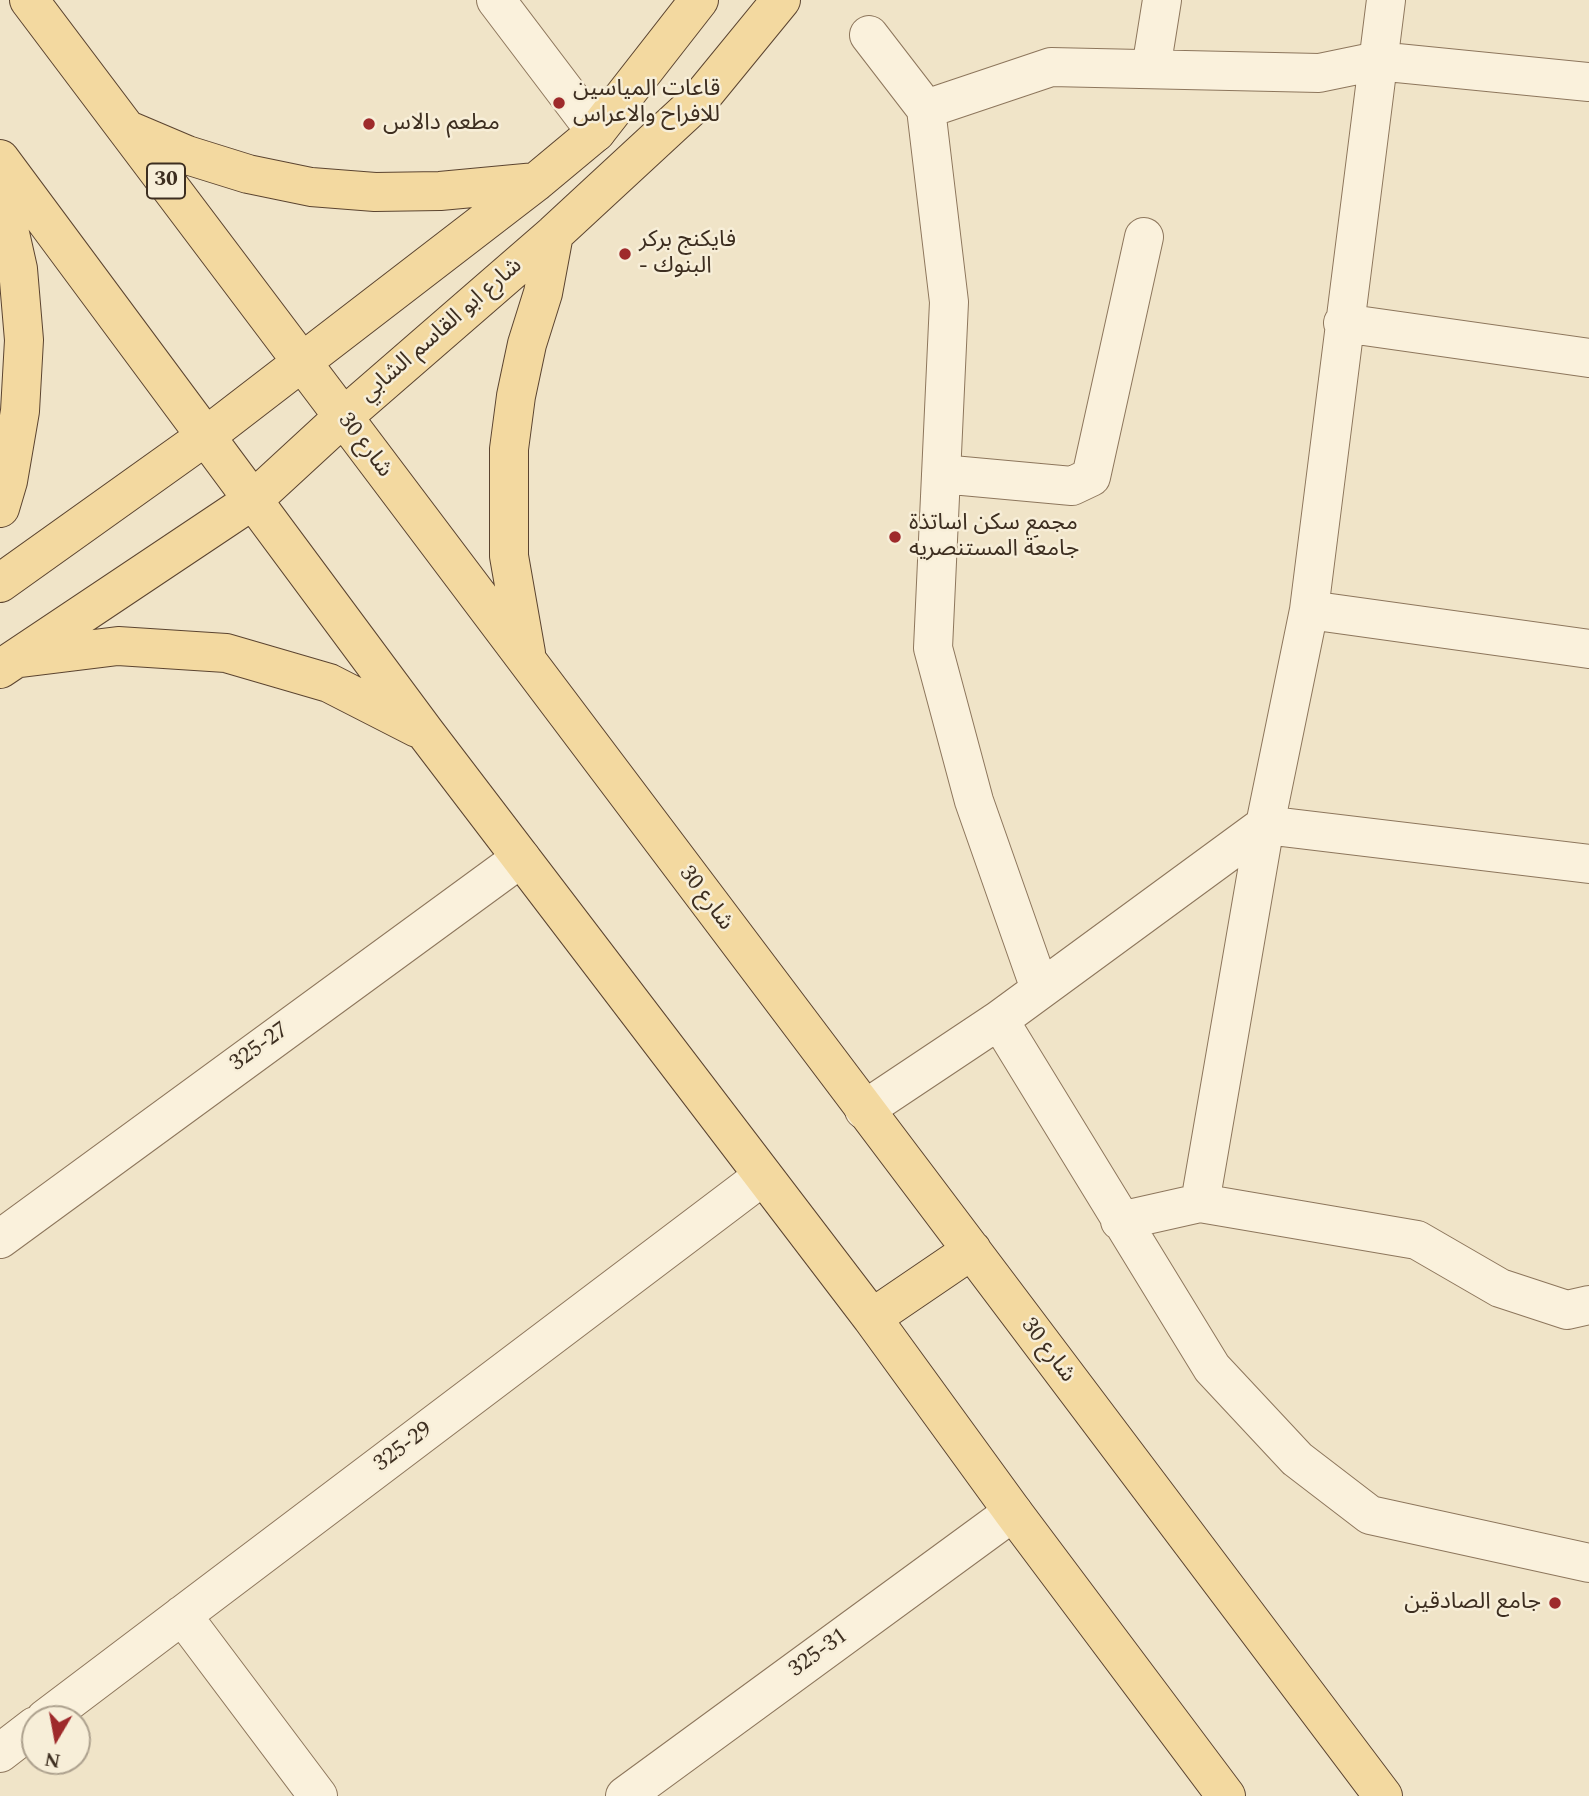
<!DOCTYPE html>
<meta charset="utf-8">
<style>
body{margin:0}
#map{position:relative;width:1589px;height:1796px;overflow:hidden;background:#f0e4c8;font-family:Spectral,serif}
canvas{display:block}
.north{position:absolute;left:21px;top:1705px;width:70px;height:70px;box-sizing:border-box;background:#f7eed8;border:2px solid #ada18e;border-radius:50%;rotate:190deg;font-size:19px;font-weight:700;line-height:28px;text-align:center;color:#3d2e20}
.north::after{content:'';display:block;margin:auto;width:24px;height:32px;background:#9e2a2b;clip-path:polygon(50% 0,100% 100%,50% 72%,0 100%)}
</style>
<div id="map">
<canvas width="1589" height="1796"></canvas>
<div class="north">N</div>
</div>
<script>
const context = document.querySelector('canvas').getContext('2d');
context.lineJoin = 'round';
function toPath(rows) {
  const path = new Path2D();
  for (const r of rows) {
    path.moveTo(r[0], r[1]);
    for (let i = 2; i < r.length; i += 2) path.lineTo(r[i], r[i + 1]);
  }
  return path;
}
function stroke(path, color, width, dash) {
  context.strokeStyle = color;
  context.lineWidth = width;
  context.lineCap = dash ? 'butt' : 'round';
  context.setLineDash(dash || []);
  context.stroke(path);
}
function label(font, color, halo, rows, align = 'center') {
  context.font = font + ' Spectral,"Noto Sans Arabic",serif';
  context.lineWidth = 5;
  context.setLineDash([]);
  context.textBaseline = 'middle';
  context.strokeStyle = halo;
  context.fillStyle = color;
  for (const [text, x, y, turn = 0] of rows) {
    context.save();
    context.translate(x, y);
    context.rotate((+turn || 0) * Math.PI / 180);
    context.textAlign = isNaN(turn) ? turn : align;
    if (halo) context.strokeText(text, 0, 0);
    context.fillText(text, 0, 0);
    context.restore();
  }
}
const minor = toPath([
 [496,0,596,132],
 [869,35,926,109,949,302,933,648,974,801,1040,989],
 [1151,69,1162,0],
 [926,109,1051,67,1319,73,1377,61,1589,82],
 [1343,323,1589,358],
 [941,474,1072,486,1091,477,1144,237],
 [1309,610,1589,649],
 [999,1020,1212,1368,1297,1459,1370,1515,1589,1563],
 [864,1110,999,1020,1265,825,1589,864],
 [1200,1203,1265,825,1309,610,1386,0],
 [1120,1221,1200,1203,1417,1240,1500,1288,1567,1310,1589,1305],
 [0,1239,521,858],
 [182,1615,318,1796],
 [45,1719,763,1176],
 [0,1753,35,1726],
 [625,1796,1013,1512]
]);
const major = toPath([
 [29,0,1383,1796],
 [128,130,187,155,248,174,311,187,375,192,440,191,536,182],
 [0,159,425,732,872,1318,1013,1512,1226,1796],
 [0,189,18,269,24,340,20,411,8,481,0,508],
 [0,583,206,436,536,182,596,132,699,0],
 [526,653,509,556,509,449,516,396,527,344,543,293,554,234],
 [21,658,118,646,226,653,329,683,417,728],
 [0,669,253,500,342,418,554,234,700,99,781,0],
 [872,1318,972,1250]
]);
const markers = [
 [559,103,7,"#9e2a2b"],
 [369,124,7,"#9e2a2b"],
 [625,254,7,"#9e2a2b"],
 [895,537,7,"#9e2a2b"],
 [1555,1603,7,"#9e2a2b"]
];
const shields = [
 [166,181,38]
];
const shieldNames = [
 ["30",166,181]
];
const poiNames = [
 ["قاعات المياسين",573,90],
 ["للافراح والاعراس",573,116],
 ["مطعم دالاس",383,124],
 ["فايكنج بركر",639,241],
 ["- البنوك",639,267],
 ["مجمع سكن اساتذة",909,524],
 ["جامعة المستنصريه",909,550],
 ["جامع الصادقين",1541,1603,"right"]
];
const streetNames = [
 ["شارع ابو القاسم الشابي",442,331,-41],
 ["شارع 30",364,446,53],
 ["شارع 30",705,899,53],
 ["325-27",260,1048,-36],
 ["شارع 30",1047,1351,53],
 ["325-29",404,1448,-37],
 ["325-31",819,1654,-36]
];
stroke(minor, '#8d765c', 40);
stroke(major, '#5b4430', 40);
stroke(minor, '#faf1dc', 38);
stroke(major, '#f3d9a0', 38);
for (const [x, y, r, color] of markers) {
  const dot = new Path2D();
  dot.arc(x, y, r, 0, 2 * Math.PI);
  context.fillStyle = color;
  context.fill(dot);
  stroke(dot, '#f7eed8', 2.5);
}
for (const [x, y, w] of shields) {
  const box = new Path2D();
  box.roundRect(x - w / 2, y - 17.5, w, 35, 5);
  context.fillStyle = '#f7eed8';
  context.fill(box);
  stroke(box, '#3d2e20', 2);
}
label('bold 21px', '#3d2e20', null, shieldNames);
label('23px', '#3d2e20', '#f7eed8', poiNames, 'left');
label('23px', '#3d2e20', '#f7eed8', streetNames);
</script>
